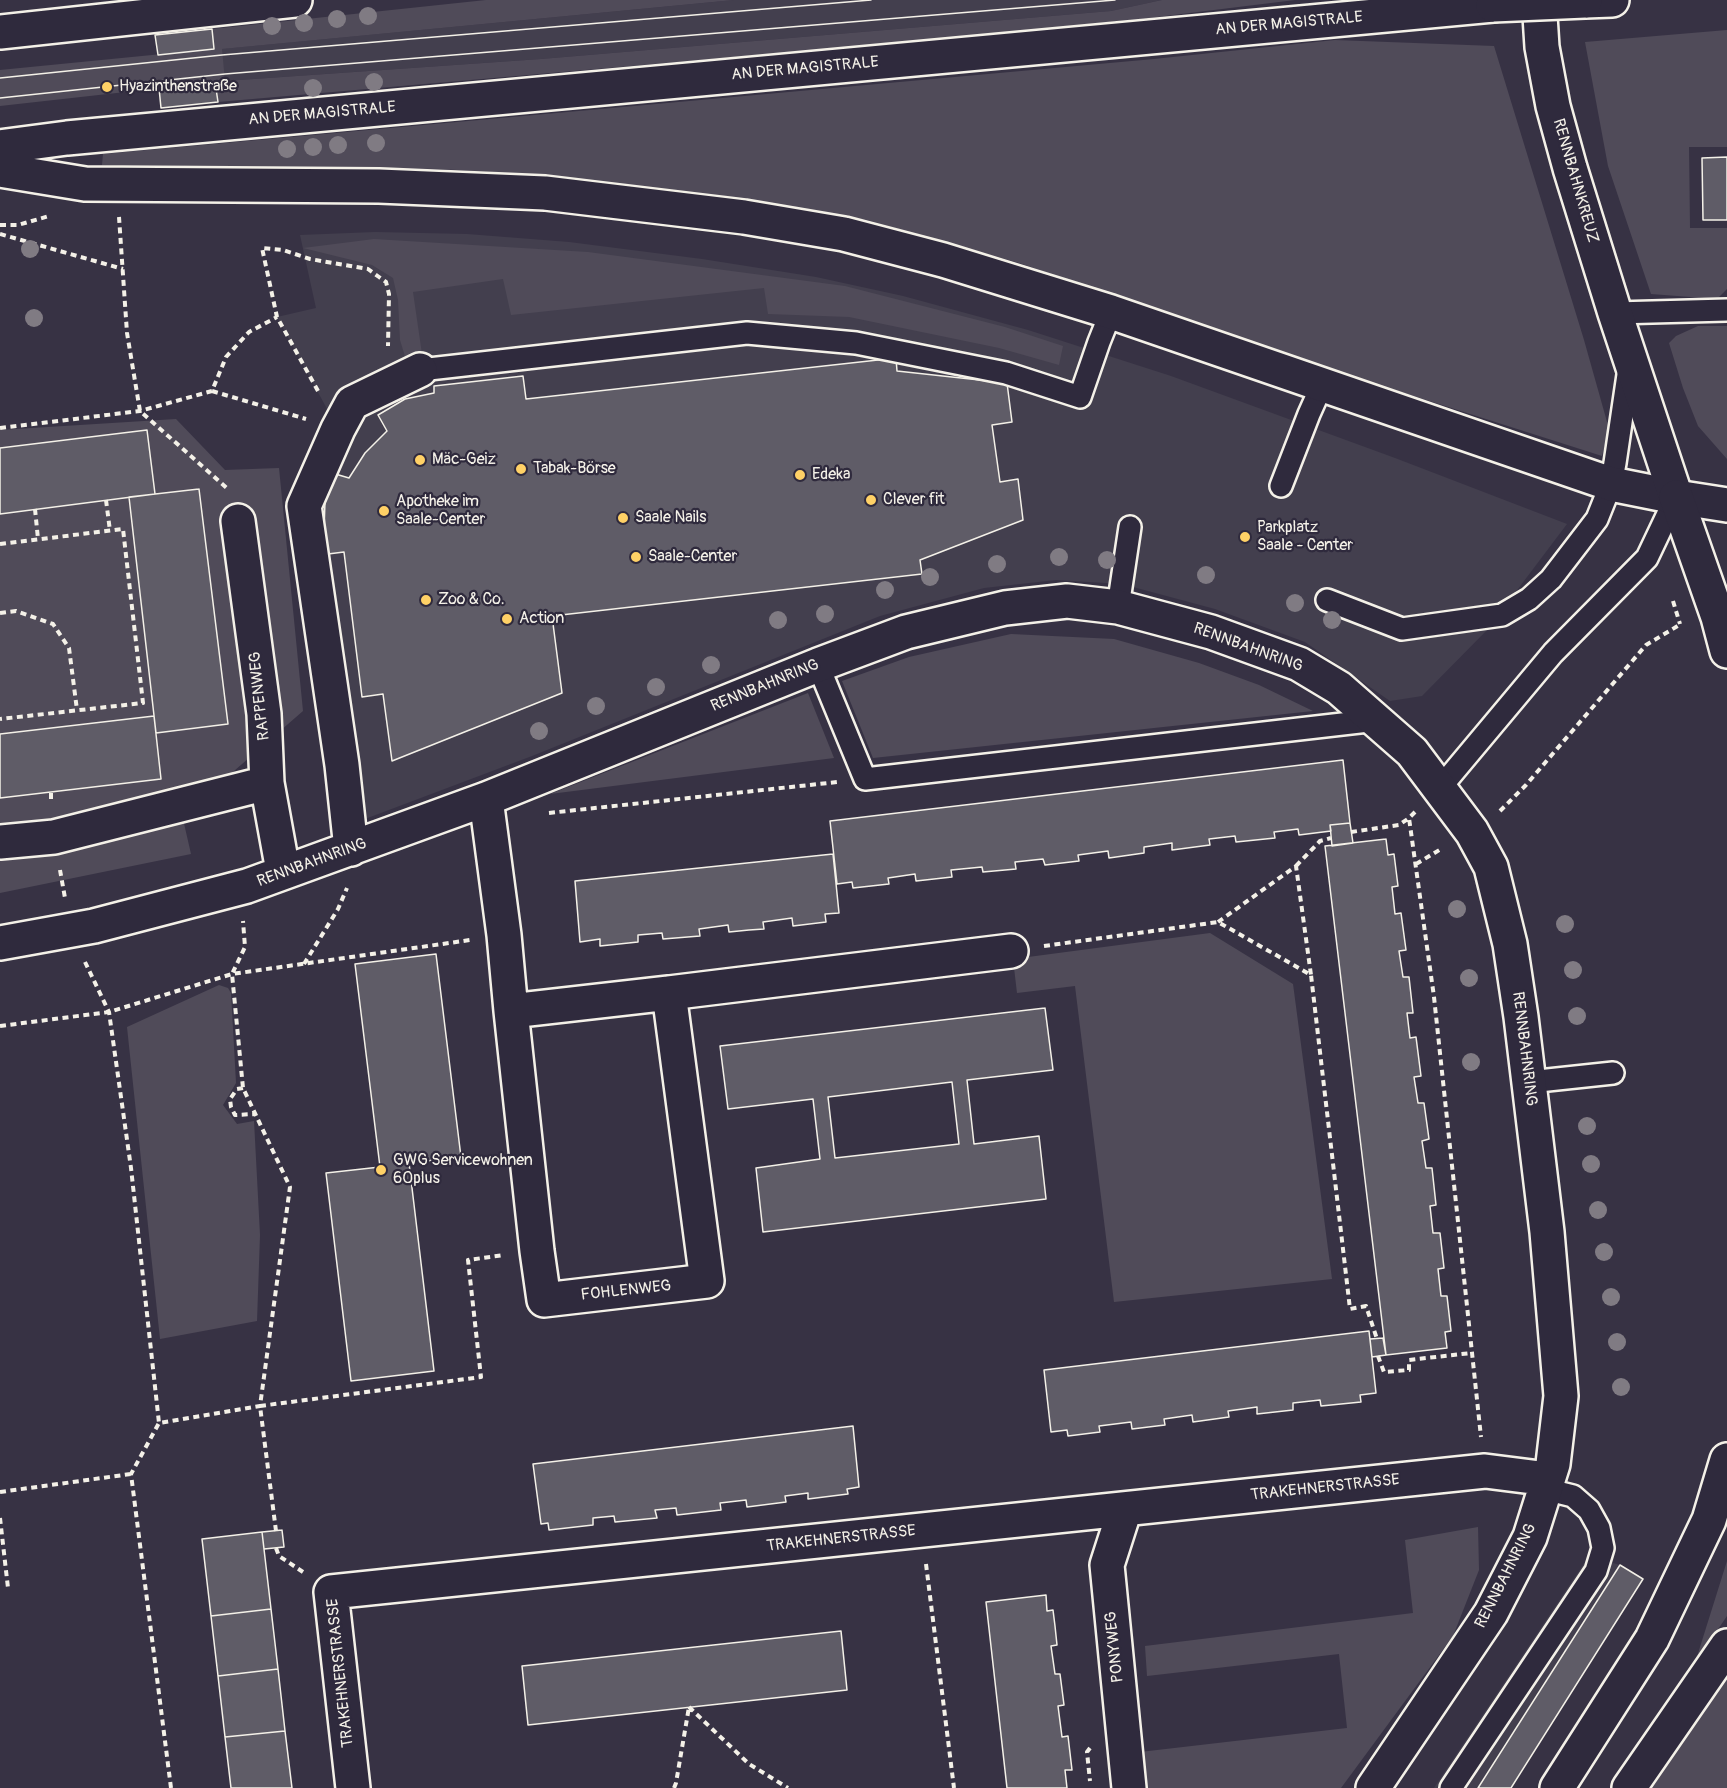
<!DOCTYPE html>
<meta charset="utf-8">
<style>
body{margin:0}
canvas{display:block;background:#373244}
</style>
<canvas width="1727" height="1788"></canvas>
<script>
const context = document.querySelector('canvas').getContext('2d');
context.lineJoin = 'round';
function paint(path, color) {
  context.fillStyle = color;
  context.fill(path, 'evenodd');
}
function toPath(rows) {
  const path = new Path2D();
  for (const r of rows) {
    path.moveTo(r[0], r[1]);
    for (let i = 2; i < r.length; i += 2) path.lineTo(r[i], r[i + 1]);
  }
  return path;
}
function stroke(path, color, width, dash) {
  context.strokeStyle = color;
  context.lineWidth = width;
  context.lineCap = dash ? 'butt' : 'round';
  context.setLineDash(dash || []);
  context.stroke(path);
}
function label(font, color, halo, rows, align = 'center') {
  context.font = font + ' Pangolin,sans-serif';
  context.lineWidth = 4.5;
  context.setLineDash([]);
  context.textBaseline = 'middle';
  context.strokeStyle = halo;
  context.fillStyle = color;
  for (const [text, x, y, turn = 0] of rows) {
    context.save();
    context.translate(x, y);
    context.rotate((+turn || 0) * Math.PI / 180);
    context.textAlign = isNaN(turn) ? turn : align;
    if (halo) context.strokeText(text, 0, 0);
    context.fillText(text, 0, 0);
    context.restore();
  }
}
const built = toPath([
 [734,0,1162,0,1111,11,541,59,225,81,221,49],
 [375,232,467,234,569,242,702,259,816,277,903,296,1028,330,1171,376,1395,458,1567,524,1487,630,1422,696,1390,701,1305,642,1215,609,1122,584,1056,580,984,588,880,616,532,756,349,825,304,506,338,429,277,317,316,308,300,235],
 [1589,1556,1620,1565,1643,1579,1511,1788,1434,1788]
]);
const green = toPath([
 [486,0,734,0,222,49,225,81,541,59,1111,11,1162,0,1295,0,1149,18,941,39,218,102,215,82,0,106,0,70,213,49,212,29],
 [1727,30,1727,147,1689,147,1690,228,1727,228,1727,289,1717,299,1651,294,1608,166,1585,42],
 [1335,40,1494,46,1584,340,1609,429,1602,456,1373,383,1019,263,867,220,749,200,545,175,439,169,102,165,103,154,1154,59],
 [374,239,588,252,845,286,1005,327,1063,346,1059,365,999,348,849,317,768,314,764,288,511,315,503,279,413,292,422,354,407,363,400,340,398,300,393,278,372,265,303,248],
 [1698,326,1727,326,1727,459,1698,426,1683,388,1669,343,1676,336],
 [176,419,225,470,279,468,303,711,219,784,177,793,191,854,0,893,0,430],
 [1011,634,1114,639,1199,663,1259,685,1313,711,873,758,842,681,909,657],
 [808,693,834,758,550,794],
 [1210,933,1293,984,1332,1279,1114,1302,1075,986,1017,993,1013,959],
 [219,985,228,988,231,993,236,1083,223,1105,237,1124,254,1121,260,1235,257,1321,160,1339,127,1027],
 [1478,1527,1479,1570,1453,1636,1341,1788,1144,1788,1140,1752,1347,1728,1339,1654,1147,1676,1145,1646,1413,1613,1405,1540],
 [1727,1561,1727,1616,1695,1663],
 [1727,1656,1727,1788,1635,1788]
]);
const building = toPath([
 [212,29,214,49,158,55,155,35,212,29],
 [215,82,218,102,161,108,159,88,215,82],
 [1727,157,1727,220,1703,220,1702,158,1727,157],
 [896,358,897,371,1007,383,1012,422,992,425,1000,482,1018,479,1023,520,920,560,922,574,552,616,562,693,392,761,383,694,362,697,344,552,320,555,324,531,325,501,332,473,349,478,365,453,387,431,378,415,405,399,434,393,434,386,523,376,526,399,896,358],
 [147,430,155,494,0,514,0,448,147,430],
 [199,489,228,724,156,733,129,497,199,489],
 [154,716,161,779,0,798,0,734,154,716],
 [1343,760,1350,823,1330,825,1331,831,1299,835,1298,829,1274,832,1275,838,1236,842,1235,836,1209,839,1210,845,1172,850,1172,843,1144,847,1144,853,1109,858,1108,851,1078,855,1079,861,1045,865,1043,859,1015,862,1016,869,983,872,982,867,951,870,952,877,916,881,915,874,888,878,889,884,853,888,852,882,837,884,830,821,1343,760],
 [1350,823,1353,843,1332,846,1330,825,1350,823],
 [1386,839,1388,855,1394,854,1398,886,1392,887,1395,914,1401,913,1406,950,1399,951,1403,977,1409,977,1413,1013,1407,1013,1410,1038,1416,1037,1421,1076,1414,1077,1418,1103,1424,1103,1429,1139,1422,1141,1426,1168,1432,1168,1436,1205,1430,1206,1433,1233,1440,1233,1444,1268,1438,1269,1441,1296,1447,1296,1451,1331,1445,1332,1447,1348,1386,1355,1325,846,1386,839],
 [833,854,839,913,825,914,826,922,793,926,792,918,763,922,764,929,749,930,729,932,728,925,699,929,700,936,663,939,662,933,638,935,638,942,600,946,600,939,580,942,575,881,833,854],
 [436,954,461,1157,409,1163,434,1371,351,1381,326,1173,380,1167,355,964,436,954],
 [1045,1008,1053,1070,967,1080,974,1144,1039,1136,1046,1199,763,1232,756,1168,820,1159,813,1099,728,1109,720,1046,1045,1008],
 [952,1082,959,1144,835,1158,828,1097,952,1082],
 [1369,1331,1376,1393,1360,1395,1361,1402,1321,1406,1320,1400,1293,1403,1293,1410,1257,1414,1257,1407,1228,1411,1229,1417,1193,1422,1192,1415,1164,1419,1165,1425,1132,1429,1131,1422,1099,1426,1100,1432,1068,1436,1067,1430,1051,1432,1044,1370,1369,1331],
 [1383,1338,1386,1355,1372,1357,1370,1339,1383,1338],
 [853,1426,859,1487,847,1489,848,1494,808,1499,808,1493,785,1496,786,1502,747,1507,746,1500,720,1503,721,1510,677,1515,676,1508,655,1510,657,1518,615,1522,614,1516,593,1518,593,1525,549,1530,548,1523,541,1524,533,1464,853,1426],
 [282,1530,284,1547,264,1549,262,1532,282,1530],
 [262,1532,271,1609,211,1616,202,1539,262,1532],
 [1620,1565,1643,1579,1511,1788,1478,1788,1620,1565],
 [1046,1595,1047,1611,1053,1610,1055,1626,1057,1645,1051,1646,1055,1674,1060,1674,1064,1705,1058,1706,1062,1737,1068,1736,1072,1770,1065,1770,1067,1788,1007,1788,986,1602,1046,1595],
 [271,1609,278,1669,218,1676,211,1616,271,1609],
 [841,1631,847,1690,528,1725,522,1666,841,1631],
 [278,1669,285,1731,225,1737,218,1676,278,1669],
 [285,1731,292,1788,231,1788,225,1737,285,1731]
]);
const path = toPath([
 [119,217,127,333,140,411,228,489],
 [0,225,18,225,49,216],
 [0,234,123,269],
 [212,391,306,419],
 [318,391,277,317,262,248,283,250,310,259,368,269,379,277,386,282,389,294,388,346],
 [0,428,140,411,212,391,226,357,249,332,277,317],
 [106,500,110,531],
 [35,509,38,539],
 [0,544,123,529,143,703,0,719],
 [1673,601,1680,624],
 [0,613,16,611,53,624,69,648,77,710],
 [51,793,51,803],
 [1500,811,1526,785,1646,645,1681,624],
 [1415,812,1409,818,1434,997,1481,1437],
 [549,813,837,782],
 [1351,832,1399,825,1409,818],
 [1416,864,1441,849],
 [1296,866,1320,841,1331,838],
 [60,870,65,898],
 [1218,922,1296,866,1311,975],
 [1044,946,1218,922,1311,975,1350,1309,1366,1306,1377,1339],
 [85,962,109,1012,131,1168,159,1423],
 [304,964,338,909,347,888],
 [0,1026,109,1012,232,974,470,940],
 [243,1088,237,1089,230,1099,231,1107,235,1115,255,1114],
 [1378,1356,1384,1372,1409,1370,1409,1360,1471,1353],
 [0,1492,131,1474],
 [0,1518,8,1588],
 [276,1531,260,1406,481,1377,468,1260,504,1255],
 [276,1548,279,1556,303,1572],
 [926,1564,954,1788],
 [689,1707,749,1764,788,1788],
 [1090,1748,1087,1752,1090,1781],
 [171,1788,131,1474,159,1423,260,1406,290,1187,243,1088,232,974,245,947,243,921],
 [674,1788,676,1783,689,1707]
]);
const lane = toPath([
 [1615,313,1727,310],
 [420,370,747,333,856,343,1006,373,1080,397,1099,342,1111,312],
 [1281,486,1309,414,1322,385],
 [1327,600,1402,629,1502,615,1529,599,1551,579,1597,519,1611,484,1615,463,1629,368],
 [1118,607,1130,527],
 [818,665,865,779,1377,720],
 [1440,788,1553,653,1647,558,1676,497],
 [1529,1082,1613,1073],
 [1451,1788,1596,1571,1603,1548,1599,1528,1589,1510,1573,1496,1545,1489]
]);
const street = toPath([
 [238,521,264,714,267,783,283,871],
 [486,799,504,935,511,1011,537,1251,544,1300,707,1281,669,993,511,1011],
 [0,842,54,837,267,783],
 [351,849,342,765,304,506,338,429,352,403,420,370],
 [0,943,94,926,247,886,486,799,818,665,906,632,1005,608,1067,601,1118,607,1211,632,1299,664,1339,688,1412,752,1472,832,1491,867,1510,944,1521,1017,1547,1232,1561,1396,1553,1464,1530,1537,1491,1613,1373,1788],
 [669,993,1011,951],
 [1125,1509,1107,1565,1129,1788],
 [353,1788,331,1592,1485,1471,1548,1479]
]);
const secondary = toPath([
 [1585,1,1612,0],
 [0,32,295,0],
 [0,147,67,138,1493,5],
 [0,170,85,184,379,186,545,193,744,217,844,234,943,260,1111,312,1611,484,1676,497,1727,505]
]);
const primary = toPath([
 [1539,0,1542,47,1553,106,1570,168,1615,313,1676,497]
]);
const highway = toPath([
 [1676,497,1718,617,1727,651],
 [1557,1788,1652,1639,1709,1520,1727,1460],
 [1629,1788,1727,1646]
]);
const tram = toPath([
 [0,78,222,55,871,0],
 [0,98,225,74,1115,0]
]);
const secondaryBridge = toPath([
 [1493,5,1585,1]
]);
const trees = [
 [368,16],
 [337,19],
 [304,23],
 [272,26],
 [374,82],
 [313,88],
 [376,143],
 [338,145],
 [313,147],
 [287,149],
 [30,249],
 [34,318],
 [1059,557],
 [1107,560],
 [997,564],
 [1206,575],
 [930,577],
 [885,590],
 [1295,603],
 [825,614],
 [778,620],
 [1332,620],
 [711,665],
 [656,687],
 [596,706],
 [539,731],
 [1457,909],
 [1565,924],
 [1573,970],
 [1469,978],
 [1577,1016],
 [1471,1062],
 [1587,1126],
 [1591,1164],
 [1598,1210],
 [1604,1252],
 [1611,1297],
 [1617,1342],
 [1621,1387]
];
const markers = [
 [107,87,6,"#ffd166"],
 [420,460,6,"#ffd166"],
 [521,469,6,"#ffd166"],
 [800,475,6,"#ffd166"],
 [871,500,6,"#ffd166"],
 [384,511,6,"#ffd166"],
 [623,518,6,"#ffd166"],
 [1245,537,6,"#ffd166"],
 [636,557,6,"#ffd166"],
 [426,600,6,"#ffd166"],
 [507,619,6,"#ffd166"],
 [381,1170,6,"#ffd166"]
];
const streetNames = [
 ["AN DER MAGISTRALE",1289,24,-5],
 ["AN DER MAGISTRALE",805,69,-5],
 ["AN DER MAGISTRALE",322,114,-5],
 ["RENNBAHNKREUZ",1575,181,74],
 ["RENNBAHNRING",1248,648,20],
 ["RENNBAHNRING",765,686,-22],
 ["RAPPENWEG",260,696,-96],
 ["RENNBAHNRING",312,863,-20],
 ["RENNBAHNRING",1524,1049,83],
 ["FOHLENWEG",626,1291,-6],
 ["TRAKEHNERSTRASSE",1325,1488,-6],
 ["TRAKEHNERSTRASSE",841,1539,-6],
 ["RENNBAHNRING",1506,1576,-63],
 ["PONYWEG",1115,1647,-96],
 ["TRAKEHNERSTRASSE",341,1673,-96]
];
const poiNames = [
 ["Hyazinthenstraße",119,87],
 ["Mäc-Geiz",432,460],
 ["Tabak-Börse",533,469],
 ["Edeka",812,475],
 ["Clever fit",883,500],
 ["Apotheke im",396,502],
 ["Saale-Center",396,520],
 ["Saale Nails",635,518],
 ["Parkplatz",1257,528],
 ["Saale - Center",1257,546],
 ["Saale-Center",648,557],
 ["Zoo & Co.",438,600],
 ["Action",519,619],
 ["GWG Servicewohnen",393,1161],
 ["60plus",393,1179]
];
paint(built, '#433f4e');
paint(green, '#504b59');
paint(building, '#5f5c67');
stroke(building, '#f4f1e8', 1.5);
stroke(lane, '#f4f1e8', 26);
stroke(street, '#f4f1e8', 38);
stroke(secondary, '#f4f1e8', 38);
stroke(primary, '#f4f1e8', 38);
stroke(highway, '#f4f1e8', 38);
stroke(path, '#f4f1e8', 4, [6, 4.5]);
stroke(lane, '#2f2a3d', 21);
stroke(street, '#2f2a3d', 33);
stroke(secondary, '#2f2a3d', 33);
stroke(primary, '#2f2a3d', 33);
stroke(highway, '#2f2a3d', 33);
stroke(tram, '#f4f1e8', 1.5);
stroke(secondaryBridge, '#f4f1e8', 38, []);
stroke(secondaryBridge, '#2f2a3d', 33);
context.fillStyle = '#807b83';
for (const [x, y] of trees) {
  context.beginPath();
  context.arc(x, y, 9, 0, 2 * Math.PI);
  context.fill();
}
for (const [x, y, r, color] of markers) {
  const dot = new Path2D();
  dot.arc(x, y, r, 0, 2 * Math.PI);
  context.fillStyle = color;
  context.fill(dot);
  stroke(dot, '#2f2a3d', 2);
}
label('16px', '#f4f1e8', '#2f2a3d', streetNames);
label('16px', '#f4f1e8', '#2f2a3d', poiNames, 'left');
</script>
